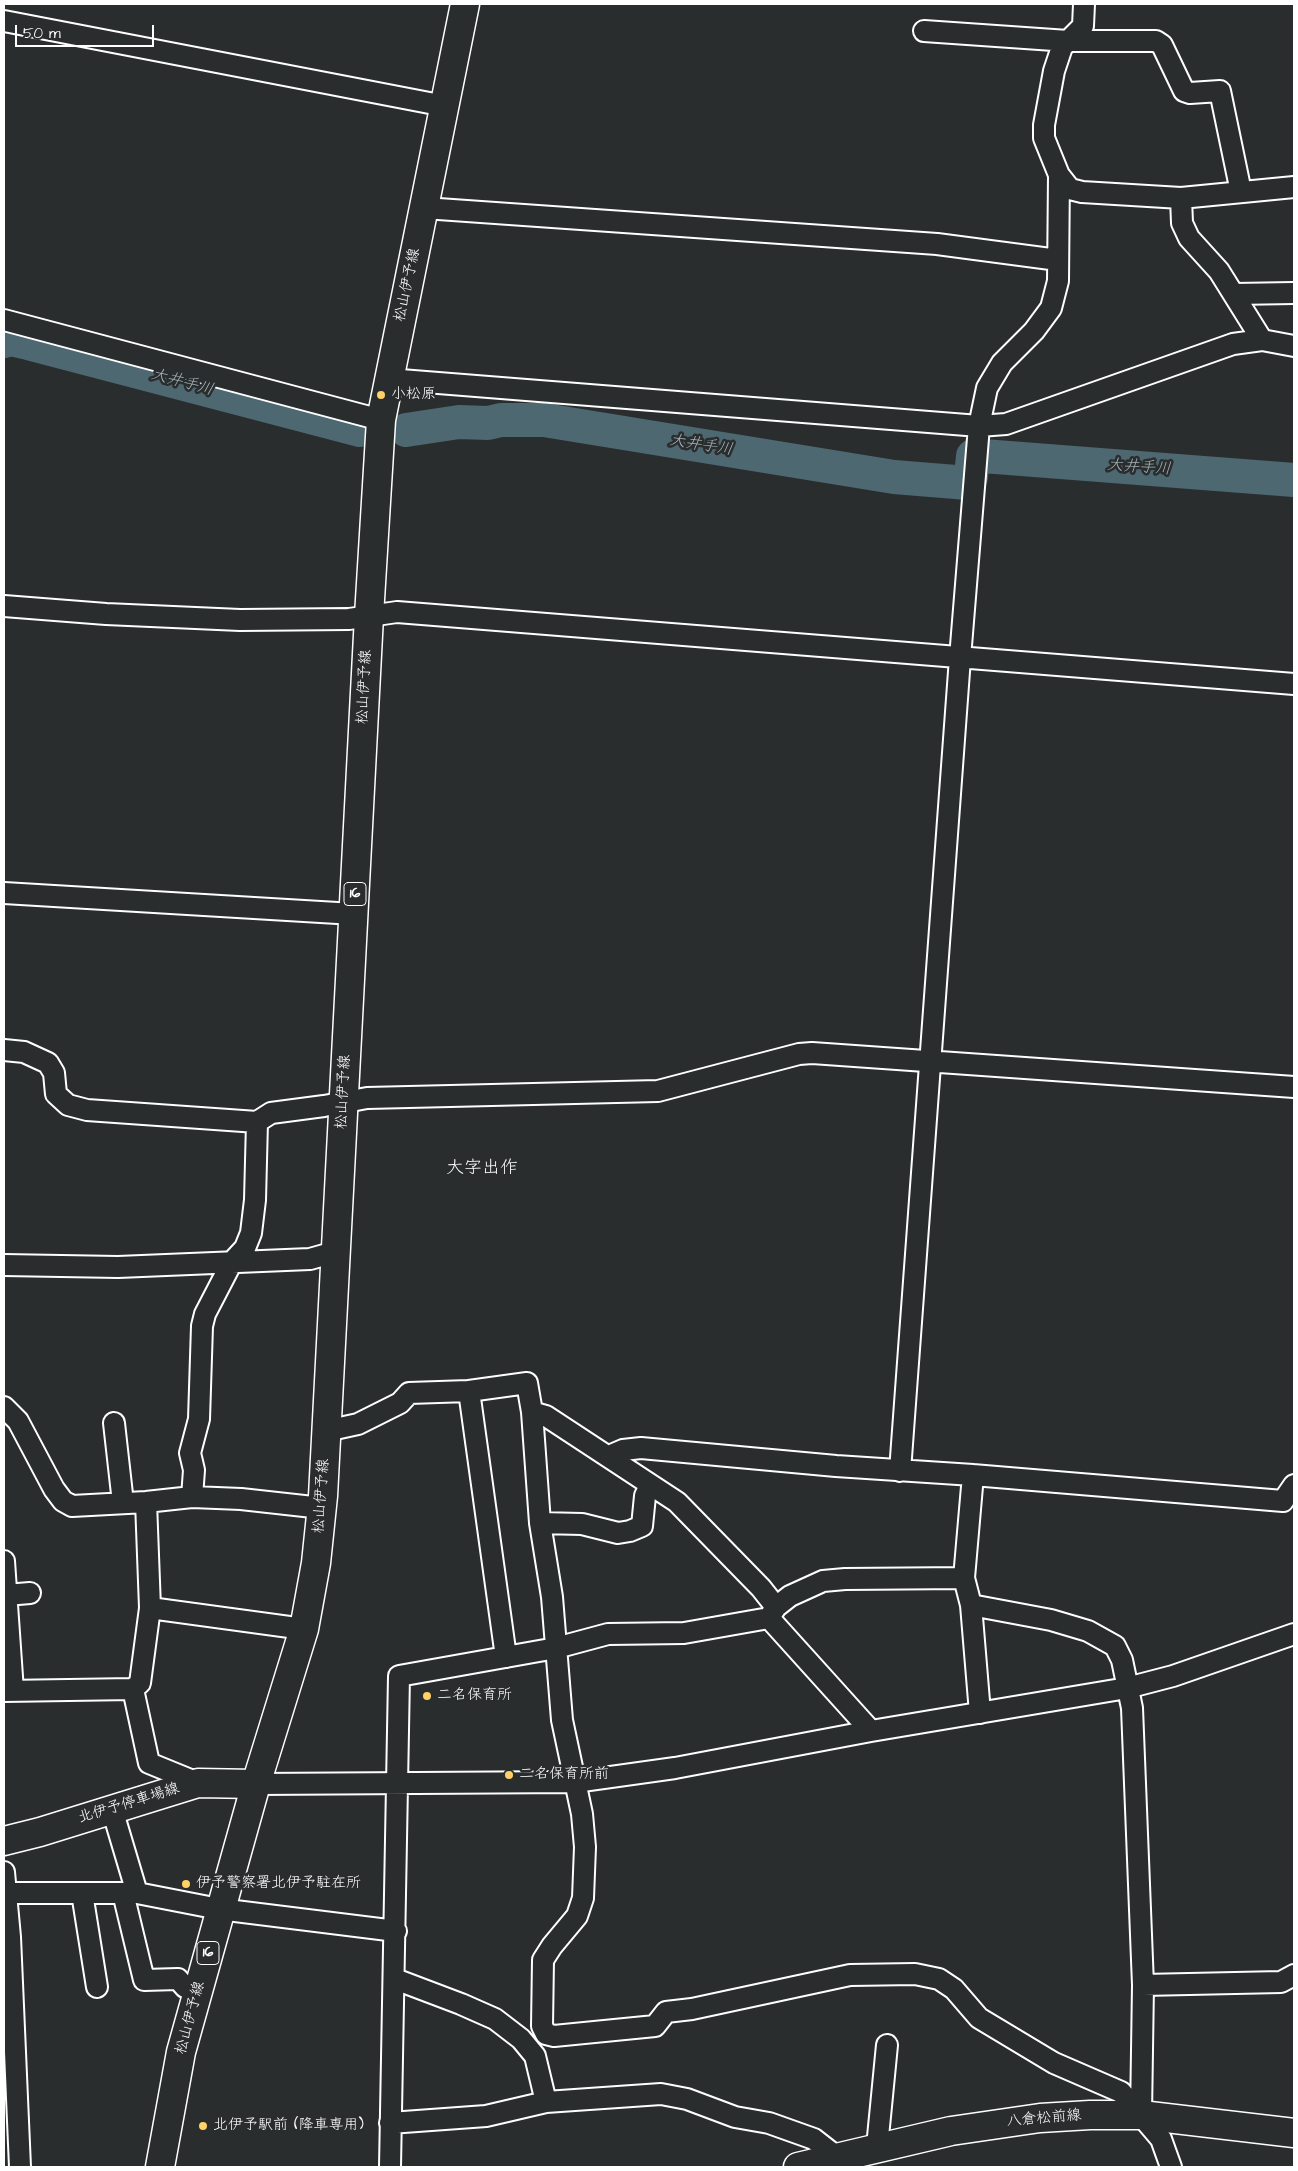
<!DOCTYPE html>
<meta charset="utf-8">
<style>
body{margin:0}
#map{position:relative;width:1298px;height:2171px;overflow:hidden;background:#2a2d2e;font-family:"Architects Daughter",sans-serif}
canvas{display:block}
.frame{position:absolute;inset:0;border:5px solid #fff;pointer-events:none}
.scale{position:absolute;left:15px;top:25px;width:139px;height:22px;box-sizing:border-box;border:2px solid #fff;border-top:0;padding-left:6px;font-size:15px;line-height:18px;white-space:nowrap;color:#fff;-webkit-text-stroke:4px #2a2d2e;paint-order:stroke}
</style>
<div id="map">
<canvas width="1298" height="2171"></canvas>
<div class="frame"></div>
<div class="scale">50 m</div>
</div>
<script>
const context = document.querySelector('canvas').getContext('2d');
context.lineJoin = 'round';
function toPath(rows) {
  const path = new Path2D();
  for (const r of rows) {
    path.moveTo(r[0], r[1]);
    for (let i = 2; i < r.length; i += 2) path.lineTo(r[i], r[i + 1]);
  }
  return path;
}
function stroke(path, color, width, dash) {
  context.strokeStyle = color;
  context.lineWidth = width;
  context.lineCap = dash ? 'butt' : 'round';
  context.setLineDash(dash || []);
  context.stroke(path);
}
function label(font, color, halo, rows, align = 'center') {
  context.font = font + ' "Architects Daughter","Klee One",sans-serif';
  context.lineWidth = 5;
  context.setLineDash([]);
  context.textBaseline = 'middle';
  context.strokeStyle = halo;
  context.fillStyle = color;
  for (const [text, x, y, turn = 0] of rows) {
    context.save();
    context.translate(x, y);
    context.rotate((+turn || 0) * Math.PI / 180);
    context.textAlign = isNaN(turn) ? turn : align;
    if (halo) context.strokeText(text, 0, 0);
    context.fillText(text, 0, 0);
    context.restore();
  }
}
const river = toPath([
 [4,341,10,339,28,343,360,430],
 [406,430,459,422,488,423,501,420,544,420,894,477,968,483,971,477,973,456],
 [983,456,1294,480]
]);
const minor = toPath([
 [4,21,445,106],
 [924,31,1068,41,1156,41,1162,45,1184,91,1190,93,1220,91,1241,192],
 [1059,175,1070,189,1082,192,1181,198,1294,187],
 [1181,198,1182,223,1189,238,1219,271,1262,340],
 [424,208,937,244,1058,260],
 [1234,294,1294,293],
 [4,320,381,420],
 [388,379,979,426,1006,424,1233,344,1262,340,1294,346],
 [4,606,106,614,240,620,349,619,397,612,1294,684],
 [4,893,354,914],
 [4,1050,24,1052,48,1063,54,1073,56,1094,68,1105,87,1110,257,1122,271,1113,324,1106,367,1098,658,1091,799,1054,812,1053,1294,1087],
 [4,1265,118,1267,310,1259,335,1252],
 [469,1391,506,1657],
 [4,1407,18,1421,54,1489,63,1501,72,1506,146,1502,192,1497,241,1499,322,1508],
 [532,1412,540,1523,552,1597,562,1720,582,1814,585,1847,583,1898,577,1916,552,1946,543,1960,542,2026,546,2034,554,2036,655,2026,666,2012,692,2009,850,1975,915,1974,939,1979,954,1989,979,2018,1054,2063,1121,2092,1161,2139,1171,2167],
 [114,1423,123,1503],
 [326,1431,358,1424,400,1403,409,1393,469,1391,527,1383,532,1412,546,1416,677,1502,761,1588,776,1607],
 [609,1456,623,1450,641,1448,836,1466,973,1475,1283,1501,1294,1485],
 [900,1471,960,658,979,426,987,388,1002,363,1034,331,1051,308,1058,281,1059,175,1044,138,1044,125,1054,71,1062,47,1083,26,1084,4],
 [973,1475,964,1578,971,1605,1051,1620,1088,1631,1115,1646,1122,1660,1132,1708,1143,1985,1141,2115],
 [192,1497,194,1470,190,1453,199,1419,202,1326,205,1314,232,1262,245,1248,251,1233,255,1200,257,1122],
 [540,1523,582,1524,618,1533,630,1531,642,1526,645,1496,650,1485],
 [4,1561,13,1691],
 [6,1595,30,1593],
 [971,1605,980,1713],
 [150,1608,304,1629],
 [769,1618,871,1731],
 [133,1689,149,1763,198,1783],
 [4,1691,133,1689,140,1683,150,1608,146,1502],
 [256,1784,575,1782,675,1768,871,1731,1127,1688,1173,1676,1294,1634],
 [112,1809,137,1893],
 [4,1872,10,1937,20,2167],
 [6,1893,137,1893,219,1909,396,1931],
 [82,1893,97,1987],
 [123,1893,144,1980,178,1979,185,1987,199,1988],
 [395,1979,461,2004,495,2019,521,2039,535,2056,546,2102],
 [1143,1985,1281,1982,1294,1975],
 [390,2123,486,2116,546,2102,661,2094,687,2099,735,2117,769,2123,814,2139,837,2157],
 [877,2147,887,2045],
 [390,2167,399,1676,556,1648,608,1634,684,1633,769,1618,776,1607,790,1596,823,1581,845,1579,964,1578]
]);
const secondary = toPath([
 [4,1841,40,1832,198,1783,256,1784],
 [798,2167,951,2131,1040,2118,1090,2115,1141,2115,1294,2133]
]);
const primary = toPath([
 [160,2167,181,2052,256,1784,304,1629,316,1563,323,1496,369,616,381,420,465,4]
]);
const markers = [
 [381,395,5,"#ffd166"],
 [427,1696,5,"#ffd166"],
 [509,1775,5,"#ffd166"],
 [186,1884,5,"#ffd166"],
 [203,2126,5,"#ffd166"]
];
const shields = [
 [355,894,22],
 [208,1953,22]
];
const shieldNames = [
 ["16",355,894],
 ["16",208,1953]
];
const streetNames = [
 ["松山伊予線",408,285,-78],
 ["松山伊予線",365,687,-87],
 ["松山伊予線",344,1092,-87],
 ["松山伊予線",322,1496,-86],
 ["北伊予停車場線",129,1804,-17],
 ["松山伊予線",191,2018,-75],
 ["八倉松前線",1044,2119,-5]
];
const poiNames = [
 ["小松原",391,395],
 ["二名保育所",437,1696],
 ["二名保育所前",519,1775],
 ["伊予警察署北伊予駐在所",196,1884],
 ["北伊予駅前 (降車専用)",213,2126]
];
const waterNames = [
 ["大井手川",182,383,15],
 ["大井手川",701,446,9],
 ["大井手川",1139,468,4]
];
const quarterNames = [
 ["大字出作",482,1169]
];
stroke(river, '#4d6871', 34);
stroke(minor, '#fff', 24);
stroke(secondary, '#fff', 31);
stroke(primary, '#fff', 31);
stroke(minor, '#2a2d2e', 20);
stroke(secondary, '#2a2d2e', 28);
stroke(primary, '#2a2d2e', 28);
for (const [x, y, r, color] of markers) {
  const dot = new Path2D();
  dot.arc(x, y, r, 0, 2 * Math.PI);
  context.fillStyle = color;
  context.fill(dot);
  stroke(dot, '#2a2d2e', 2);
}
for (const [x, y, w] of shields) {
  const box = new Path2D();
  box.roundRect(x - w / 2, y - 11.5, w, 23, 4);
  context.fillStyle = '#2a2d2e';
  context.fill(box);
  stroke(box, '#fff', 1);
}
label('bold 14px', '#fff', null, shieldNames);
label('15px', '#fff', '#2a2d2e', streetNames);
label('15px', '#fff', '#2a2d2e', poiNames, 'left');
label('italic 16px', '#a6b4b8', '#2a2d2e', waterNames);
label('18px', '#fff', '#2a2d2e', quarterNames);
</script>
